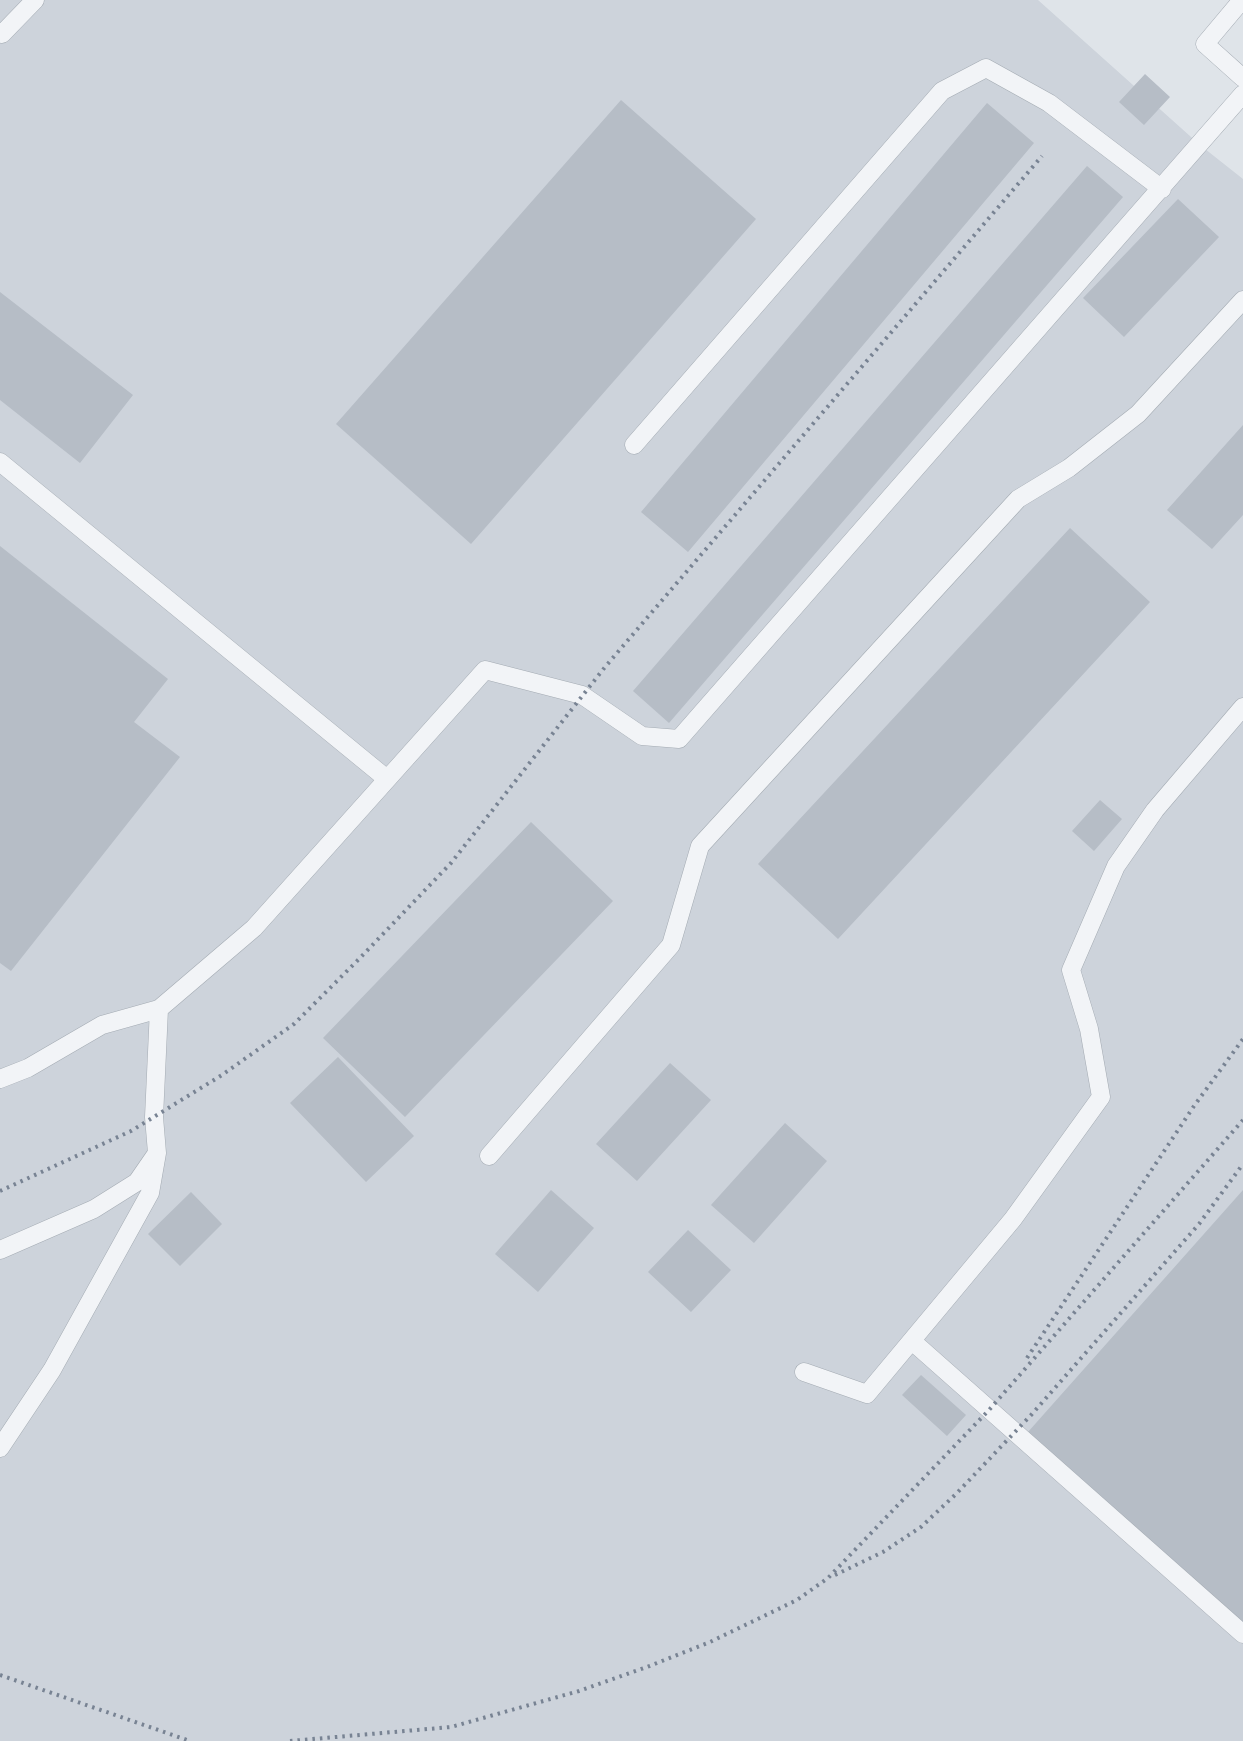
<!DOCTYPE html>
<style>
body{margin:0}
canvas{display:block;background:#dfe4e9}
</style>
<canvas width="1243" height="1741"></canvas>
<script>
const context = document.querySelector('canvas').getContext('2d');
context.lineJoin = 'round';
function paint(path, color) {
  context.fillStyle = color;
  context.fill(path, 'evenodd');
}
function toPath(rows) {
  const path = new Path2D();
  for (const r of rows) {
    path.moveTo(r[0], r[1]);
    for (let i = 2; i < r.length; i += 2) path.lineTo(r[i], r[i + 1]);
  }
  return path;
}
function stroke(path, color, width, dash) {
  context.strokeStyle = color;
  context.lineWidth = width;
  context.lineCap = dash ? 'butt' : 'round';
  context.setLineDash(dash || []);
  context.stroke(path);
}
const built = toPath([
 [0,0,1038,0,1200,145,1243,179,1243,1741,0,1741]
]);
const building = toPath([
 [1145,74,1170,97,1144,125,1119,102],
 [621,100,756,219,471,544,336,424],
 [987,103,1034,143,688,552,641,512],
 [1087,166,1123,197,669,723,633,691],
 [1178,199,1219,237,1124,337,1083,298],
 [0,292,133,395,80,463,0,400],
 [1243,425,1243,515,1212,549,1167,510],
 [1070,528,1150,602,838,939,758,864],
 [0,546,168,679,134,722,180,757,11,971,0,963],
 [1100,800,1122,819,1094,851,1072,831],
 [531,822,613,901,405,1117,323,1038],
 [338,1057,414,1136,366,1182,290,1103],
 [670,1063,711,1100,637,1181,596,1144],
 [785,1123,827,1161,754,1243,711,1205],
 [551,1190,594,1228,538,1292,495,1254],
 [1243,1190,1243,1622,1028,1432],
 [191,1192,222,1224,180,1266,148,1234],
 [688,1230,731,1270,691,1312,648,1272],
 [921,1375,966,1415,947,1436,902,1395]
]);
const service = toPath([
 [1242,0,1205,44,1243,78],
 [2,34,35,0],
 [634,445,942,91,986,68,1049,103,1162,189],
 [0,462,387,779],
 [0,1079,28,1068,102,1025,159,1009,254,928,485,670,582,695,642,736,679,739,1243,94],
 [489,1156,671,945,700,846,1018,499,1069,468,1138,414,1243,300],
 [0,1250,94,1209,137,1182,157,1153,154,1117,159,1009],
 [912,1341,1243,1634],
 [804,1372,867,1394,1013,1219,1101,1097,1089,1029,1071,970,1116,866,1155,810,1243,707],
 [0,1448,52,1370,150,1193,157,1153]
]);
const rail = toPath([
 [0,1191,131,1131,222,1075,294,1024,360,958,451,863,605,667,1042,156],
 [1027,1358,1194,1106,1243,1039],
 [835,1575,883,1552,921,1527,956,1494,1032,1414,1199,1224,1243,1164],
 [0,1675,190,1741],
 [290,1741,451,1727,579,1691,647,1667,710,1642,797,1600,828,1578,989,1410,1243,1120]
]);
paint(built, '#cdd3db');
paint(building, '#b6bdc6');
stroke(service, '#a4abb3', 19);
stroke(service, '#f2f4f7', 18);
stroke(rail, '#788393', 4, [2.5, 5]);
</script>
